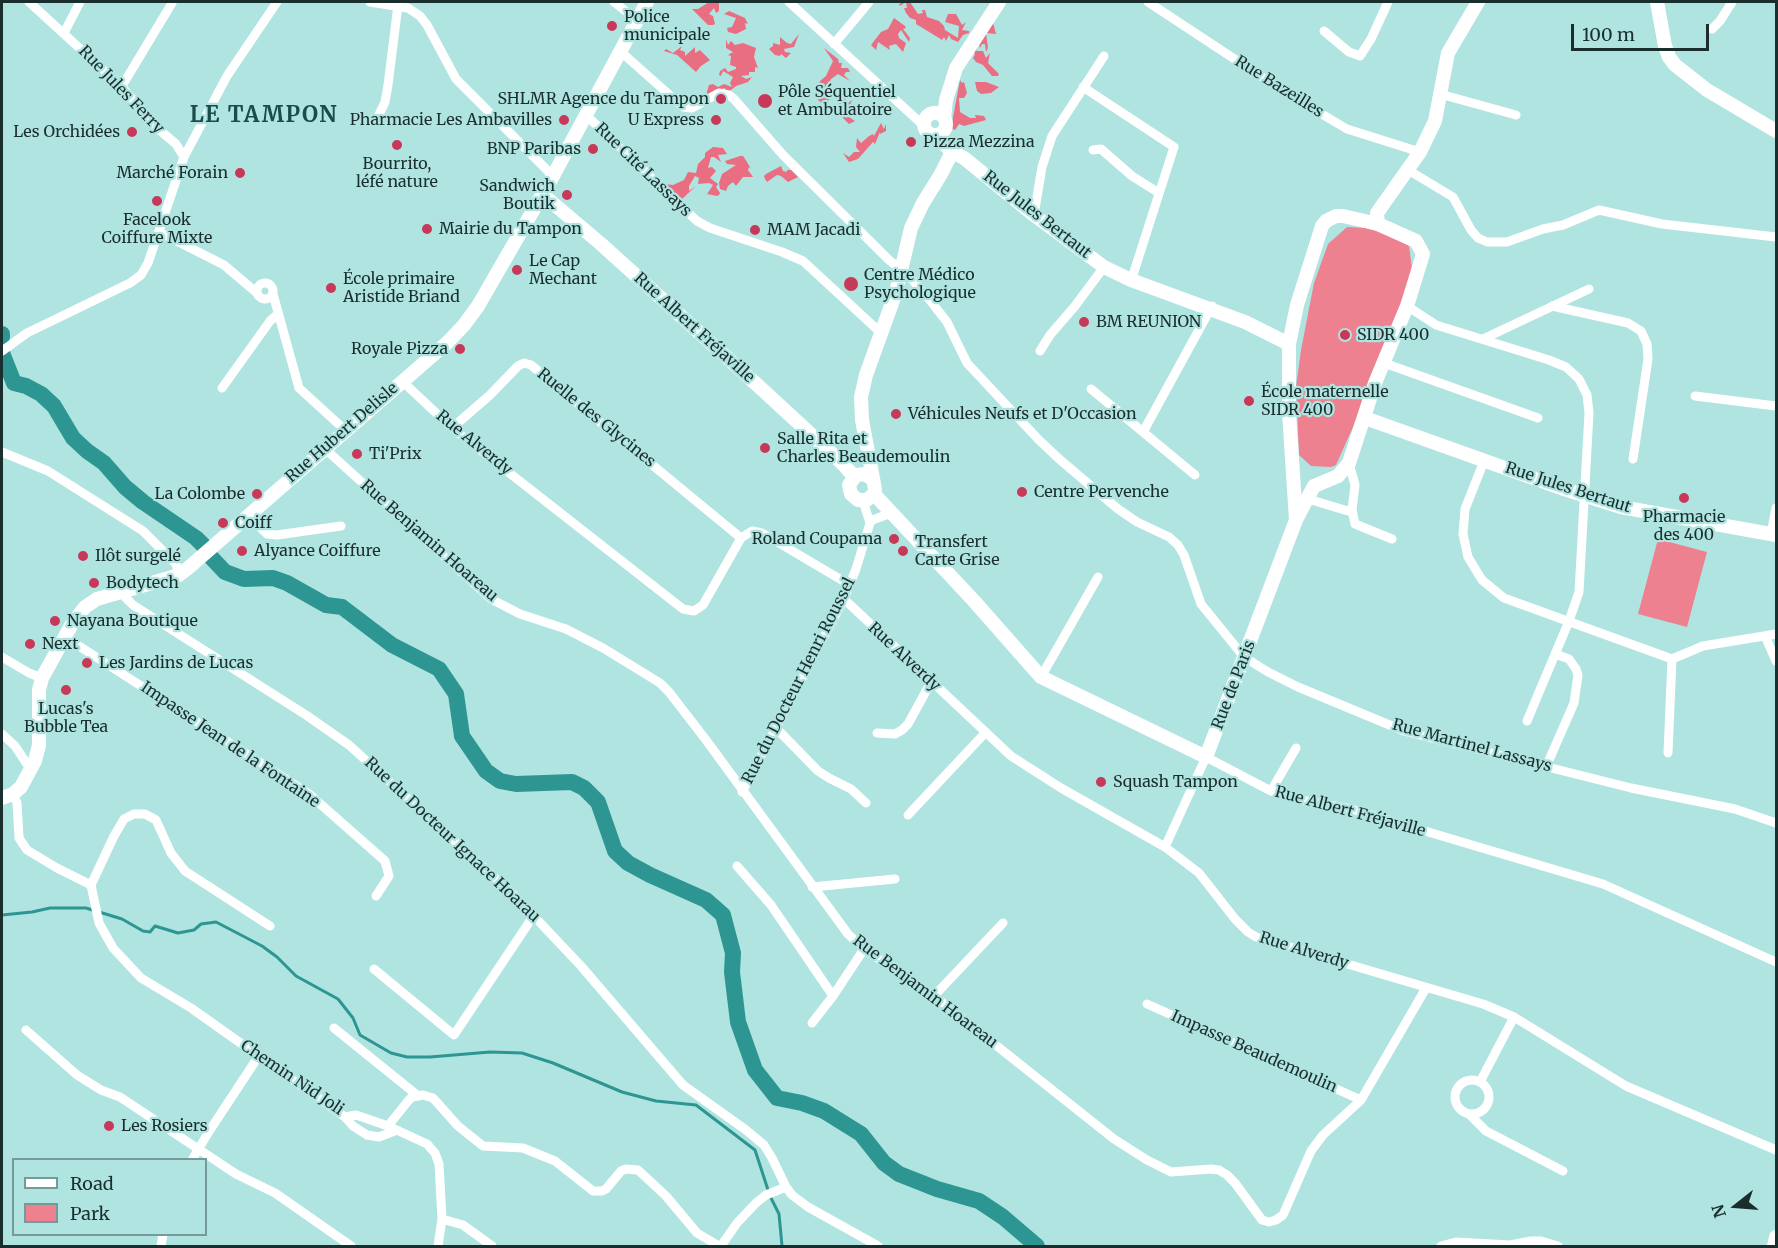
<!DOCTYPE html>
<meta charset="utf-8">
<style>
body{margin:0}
#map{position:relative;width:1778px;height:1248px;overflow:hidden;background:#b0e4e1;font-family:Merriweather,serif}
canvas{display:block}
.frame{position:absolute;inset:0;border:3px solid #1a2e2d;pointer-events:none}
.legend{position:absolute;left:12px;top:1158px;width:195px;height:78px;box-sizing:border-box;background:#b0e4e1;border:2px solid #749b99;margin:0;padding:8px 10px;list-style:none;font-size:18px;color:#1a2e2d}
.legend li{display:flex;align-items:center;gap:12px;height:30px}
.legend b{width:30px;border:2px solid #749b99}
.north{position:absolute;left:1706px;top:1176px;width:60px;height:60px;-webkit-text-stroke:4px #b0e4e1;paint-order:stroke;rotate:253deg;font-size:16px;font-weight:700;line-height:24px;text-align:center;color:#1a2e2d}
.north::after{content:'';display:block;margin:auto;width:21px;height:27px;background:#1a2e2d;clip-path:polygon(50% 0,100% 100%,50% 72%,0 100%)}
.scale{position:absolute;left:1571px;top:24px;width:138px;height:27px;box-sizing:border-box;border:3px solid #1a2e2d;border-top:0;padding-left:8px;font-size:18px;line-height:21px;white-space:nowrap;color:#1a2e2d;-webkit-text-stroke:4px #b0e4e1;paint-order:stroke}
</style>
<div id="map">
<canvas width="1778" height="1248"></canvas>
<div class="frame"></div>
<ul class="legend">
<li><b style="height:8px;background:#fff"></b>Road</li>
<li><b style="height:16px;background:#ed8190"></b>Park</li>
</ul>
<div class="north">N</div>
<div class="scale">100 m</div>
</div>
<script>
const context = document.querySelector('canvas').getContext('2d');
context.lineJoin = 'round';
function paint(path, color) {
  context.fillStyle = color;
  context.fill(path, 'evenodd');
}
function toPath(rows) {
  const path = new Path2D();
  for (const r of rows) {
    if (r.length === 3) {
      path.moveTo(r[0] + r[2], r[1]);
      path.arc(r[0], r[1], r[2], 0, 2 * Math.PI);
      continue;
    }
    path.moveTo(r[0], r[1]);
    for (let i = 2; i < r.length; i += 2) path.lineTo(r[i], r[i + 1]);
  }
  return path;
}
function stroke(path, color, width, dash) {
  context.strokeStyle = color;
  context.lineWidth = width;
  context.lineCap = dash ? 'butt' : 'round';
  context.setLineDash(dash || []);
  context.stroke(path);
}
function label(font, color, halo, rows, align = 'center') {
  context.font = font + ' Merriweather,serif';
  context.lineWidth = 4.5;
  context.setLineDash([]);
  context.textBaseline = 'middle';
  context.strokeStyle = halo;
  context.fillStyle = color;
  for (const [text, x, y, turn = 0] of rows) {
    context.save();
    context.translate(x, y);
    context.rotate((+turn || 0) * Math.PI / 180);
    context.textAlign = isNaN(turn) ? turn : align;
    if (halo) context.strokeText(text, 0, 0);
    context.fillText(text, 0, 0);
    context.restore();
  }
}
const green = toPath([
 [1347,227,1367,228,1391,236,1409,246,1412,268,1407,293,1396,315,1353,427,1336,465,1331,467,1311,466,1299,455,1296,387,1301,350,1314,283,1328,244],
 [1658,539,1707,552,1687,627,1638,614]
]);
const forest = toPath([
 [709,2,719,2,719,11,716,13,714,8,709,14,713,16,715,24,713,25,708,25,692,9,698,9],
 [904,2,910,2,918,14,923,13,922,10,925,10,927,17,939,21,944,26,945,30,958,38,959,26,945,22,948,14,956,14,962,25,966,22,962,30,969,31,969,33,963,35,958,42,951,39,949,35,946,41,944,37,942,40,939,38,916,24,916,20,910,18,906,13,904,8,907,8,906,2,900,6,899,4],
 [729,11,745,18,748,24,745,23,746,29,736,34,728,32,727,28,732,27,736,18,724,14],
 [894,18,905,26,906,28,903,29,910,38,909,42,901,30,898,34,899,38,906,43,903,52,896,44,889,46,890,50,878,42,876,50,871,45,881,32,888,29],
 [992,19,996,34,986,33,988,48,986,52,985,44,982,44,980,48,979,44,976,51,983,51,986,58,990,53,988,63,999,74,998,76,992,76,983,65,976,62,973,58,975,54,973,51],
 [799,34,794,47,784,49,785,52,791,53,786,58,781,54,780,56,775,55,769,49,773,46,773,43,780,45,780,37,787,43,791,44],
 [726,39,728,45,731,41,735,45,743,43,756,48,754,57,758,68,755,67,755,72,749,72,749,75,741,76,746,79,752,77,748,82,736,86,726,94,725,88,706,95,709,85,713,84,718,87,724,84,732,87,730,83,733,77,723,71,721,76,719,75,720,71,725,68,728,72,736,69,736,67,730,65,731,56,728,55,733,52,726,48],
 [682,46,680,50,685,52,685,56,695,47,695,53,700,50,710,60,701,66,696,72,677,55,664,51,666,49,673,53],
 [824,48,838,59,839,63,842,63,841,68,848,68,850,72,846,72,844,75,850,81,838,74,831,79,829,86,833,88,833,90,826,93,822,90,820,95,833,97,823,104,818,100,818,88,820,81,826,76,833,61],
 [960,80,962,83,964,82,967,93,964,98,959,98,960,112,970,118,976,118,975,115,984,116,986,120,964,126,959,124,955,130,951,128],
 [975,82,986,82,999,87,991,93,981,94,977,91],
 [845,98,846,103,840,105,842,108,852,100,846,115,855,121,849,124,843,118,841,110,836,114,834,113,836,110,832,105,838,104],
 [881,123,884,129,886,124,886,131,880,134,880,132,875,144,873,142,858,159,849,162,843,153,849,157,854,152,860,152,856,147,857,138,861,143,869,136,873,134,874,136],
 [713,147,723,148,727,154,718,155,721,162,714,157,711,157,708,168,712,167,716,171,710,178,718,184,716,187,720,193,719,195,717,196,707,194,713,185,709,183,698,184,699,178,695,176,689,186,689,191,696,186,681,200,665,184,673,185,684,180,688,172,696,173,698,164,705,157,705,153],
 [740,156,743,156,747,162,751,169,749,167,748,170,753,177,743,177,736,186,733,182,728,186,726,191,720,189,719,183,722,174,736,165,727,164,725,161],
 [781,166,783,171,787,172,787,170,791,170,798,177,788,182,781,176,777,175,767,182,765,179,764,176,766,174]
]);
const stream = toPath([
 [2,915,32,912,50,908,86,908,122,919,143,931,150,932,155,926,178,933,194,930,201,924,216,922,262,946,277,957,296,976,338,999,353,1018,360,1035,391,1053,407,1057,430,1057,490,1052,522,1053,553,1063,622,1092,656,1101,696,1105,755,1150,770,1196,779,1214,782,1246]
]);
const river = toPath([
 [2,334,2,337],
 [2,353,14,383,26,386,41,394,54,406,73,438,87,451,104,463,125,487,143,502,196,538,204,546,207,553,225,572,244,579,273,578,287,583,326,605,342,607,392,645,439,669,456,694,462,736,486,771,500,781,516,784,572,782,584,788,598,802,615,851,628,863,650,875,706,900,723,915,733,953,732,972,738,1022,755,1070,777,1098,802,1103,824,1111,861,1134,884,1163,899,1174,937,1189,979,1201,1003,1217,1037,1246]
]);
const street = toPath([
 [29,2,123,88,157,128,176,144,184,157],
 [370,2,408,8,420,16,427,25,456,79,553,176],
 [614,2,637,20],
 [789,2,924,126],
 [1148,2,1283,91,1347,129,1420,152],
 [1712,29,1720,21,1732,2],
 [1324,31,1349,52,1360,56,1371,39,1388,2],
 [64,33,80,2],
 [834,44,869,2],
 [620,51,683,107,692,108,719,93,729,95,734,99,783,155,889,260,910,277,929,299,947,322,967,363,1038,439,1058,458,1118,509,1137,522,1169,537,1178,545,1184,555,1201,604,1244,657,1268,672,1298,687,1404,731,1631,788,1735,809,1776,823],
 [122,86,172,3],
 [1083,87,1174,147,1132,278],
 [1440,94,1516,115],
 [586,115,697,221,710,228,782,252,803,261,881,333],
 [376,121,385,102,388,85,398,5],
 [1093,150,1101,149,1132,176,1159,193],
 [1408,170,1453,197,1471,230,1478,238,1487,242,1507,242,1543,229,1563,225,1599,210,1662,224,1776,237],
 [1034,215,1042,167,1052,136,1104,56],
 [159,232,224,265,257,293],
 [265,291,8],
 [273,294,299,388,345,430],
 [1407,306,1436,325,1549,360,1566,367,1579,379,1587,395,1589,413,1579,592,1569,621,1527,721],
 [1552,306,1628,323,1641,331,1647,344,1648,359,1633,459],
 [1483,339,1589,289],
 [2,351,27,333,130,283,141,275,148,263,184,157,227,76,277,2],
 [1040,351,1050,335,1075,306,1104,267],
 [1384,363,1538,418],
 [402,381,452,428,683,609,694,611,703,605,741,538,752,531,762,533,850,585],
 [222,388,270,321,278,314],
 [1091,389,1195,475],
 [1695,396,1776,406],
 [452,428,490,395,518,366,524,363,531,365,741,538],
 [1143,432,1212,306],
 [324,448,491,599,520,614,566,629,603,648,660,683,669,692,706,740,848,934,864,949,934,996,1114,1139,1147,1160,1171,1172,1211,1169,1219,1170,1227,1175,1235,1183,1262,1220,1269,1222,1276,1220,1283,1215,1311,1151,1323,1135,1361,1100,1426,988],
 [2,452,48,471,143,531,176,564,179,575],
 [1484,461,1465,509,1463,534,1468,557,1482,580,1504,598,1672,659,1703,646,1776,634],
 [1308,499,1348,511,1352,510,1355,485,1349,463],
 [1352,510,1355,524,1392,539],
 [248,515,267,534,277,535,341,526],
 [870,521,891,513],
 [1771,534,1776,508],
 [123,590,125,597,133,605,306,715,349,745,513,894,581,966,683,1085,746,1130,764,1145,772,1158,786,1187,792,1195,808,1207,878,1246],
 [844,599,1011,756,1061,788,1165,847,1199,873,1235,919,1248,932,1256,937,1483,1004,1514,1017,1626,1086,1776,1150],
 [1765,636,1776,661],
 [65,637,309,794,385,861,389,876,376,896],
 [2,657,29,673,42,678],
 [1041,677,1098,577],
 [777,729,818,771,829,778,851,789,866,803],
 [877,733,895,734,902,730,908,724,931,682],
 [2,734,15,746,31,770],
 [1668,753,1672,659],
 [1546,767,1574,703,1578,675,1576,669,1569,659,1555,654],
 [1271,791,1296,748],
 [742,792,844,599,856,569,870,523,863,501],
 [13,794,17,803,19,838,27,850,57,868,91,885,99,923,113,948,141,978,191,1008,345,1117,356,1115,388,1126,427,1144,435,1153,439,1164,442,1219,438,1246],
 [908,815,986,732],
 [1165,847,1206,757,1271,791,1306,801,1351,809,1603,884,1776,962],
 [737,866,771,905,833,996],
 [91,885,114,836,124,819,134,814,145,814,156,820,171,853,185,871,270,926],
 [812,887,895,879],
 [374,969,454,1035,534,915],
 [934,996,1003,923],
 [1147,1004,1361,1100],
 [812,1023,833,996,864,949],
 [334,1028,417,1095],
 [26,1030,77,1075,101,1090,120,1097,236,1174,275,1193,351,1246],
 [1472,1097,17],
 [1480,1082,1514,1017],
 [1469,1114,1486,1131,1563,1171],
 [345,1117,353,1126,367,1135,379,1137,397,1130],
 [388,1126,408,1101,412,1097,423,1095,433,1098,458,1126,483,1146,523,1148,555,1161,593,1191,602,1191,606,1189,621,1171,626,1169,638,1170,666,1196,697,1233,719,1246],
 [192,1160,208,1133,258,1057],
 [442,1219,463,1225,492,1246],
 [161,1246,163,1234],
 [721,1246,737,1223,756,1203,766,1195,786,1187],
 [1441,1246,1456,1242,1510,1245,1531,1241,1541,1241,1558,1246]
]);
const secondary = toPath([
 [1657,2,1665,46,1669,57,1675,65,1707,90,1776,131],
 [935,124,11],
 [944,118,946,100,956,68,999,2],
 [935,135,952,152,964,158,1034,215,1104,267,1131,280,1245,322,1289,344],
 [542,194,601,244,765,392,843,464,851,473,853,478],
 [1378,224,1377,213,1420,152,1435,121,1448,53,1478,2],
 [1365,418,1561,488,1621,507,1776,535],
 [873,480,865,474,856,475,849,485,851,494,858,500,867,500,874,494,875,489,862,420,861,397,866,375,896,292,911,228,923,203,941,174,952,152,954,144],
 [874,494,974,601,1041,677,1206,757,1296,520,1314,486,1338,476,1349,463,1375,383,1407,306,1420,264,1423,254,1416,241,1378,224,1343,216,1336,216,1326,221,1322,226,1297,305,1289,344,1289,412,1296,520],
 [2,798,13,794,21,787,35,761,39,745,39,690,42,678,72,624,85,607,97,599,179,575,187,569,448,342,464,325,478,306,553,176,647,2],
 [1774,1246,1776,1237]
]);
const markers = [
 [612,26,6,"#c83859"],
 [721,99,6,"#c83859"],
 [765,101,8,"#c83859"],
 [564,120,6,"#c83859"],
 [716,120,6,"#c83859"],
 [132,132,6,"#c83859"],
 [911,142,6,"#c83859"],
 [397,145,6,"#c83859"],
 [593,149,6,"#c83859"],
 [240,173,6,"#c83859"],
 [567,195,6,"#c83859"],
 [157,201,6,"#c83859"],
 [427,229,6,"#c83859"],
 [755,230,6,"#c83859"],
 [517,270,6,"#c83859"],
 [851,284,8,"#c83859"],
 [331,288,6,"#c83859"],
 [1084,322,6,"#c83859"],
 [1345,335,6,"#c83859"],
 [460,349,6,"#c83859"],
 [1249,401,6,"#c83859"],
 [896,414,6,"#c83859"],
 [765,448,6,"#c83859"],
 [357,454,6,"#c83859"],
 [1022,492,6,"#c83859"],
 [257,494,6,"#c83859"],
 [1684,498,6,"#c83859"],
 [223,523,6,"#c83859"],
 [894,539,6,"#c83859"],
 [242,551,6,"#c83859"],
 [903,551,6,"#c83859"],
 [83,556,6,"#c83859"],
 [94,583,6,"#c83859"],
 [55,621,6,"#c83859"],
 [30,644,6,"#c83859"],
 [87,663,6,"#c83859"],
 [66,690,6,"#c83859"],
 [1101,782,6,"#c83859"],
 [109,1126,6,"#c83859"]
];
const poiNames = [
 ["Police",624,17],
 ["municipale",624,35],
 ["Pôle Séquentiel",778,92],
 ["et Ambulatoire",778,110],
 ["SHLMR Agence du Tampon",709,99,"right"],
 ["Pharmacie Les Ambavilles",552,120,"right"],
 ["U Express",704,120,"right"],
 ["Les Orchidées",120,132,"right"],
 ["Pizza Mezzina",923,142],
 ["BNP Paribas",581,149,"right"],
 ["Bourrito,",397,164,"center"],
 ["léfé nature",397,182,"center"],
 ["Marché Forain",228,173,"right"],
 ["Sandwich",555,186,"right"],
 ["Boutik",555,204,"right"],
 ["Facelook",157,220,"center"],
 ["Coiffure Mixte",157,238,"center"],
 ["Mairie du Tampon",439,229],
 ["MAM Jacadi",767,230],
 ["Le Cap",529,261],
 ["Mechant",529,279],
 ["Centre Médico",864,275],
 ["Psychologique",864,293],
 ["École primaire",343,279],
 ["Aristide Briand",343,297],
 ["BM REUNION",1096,322],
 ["SIDR 400",1357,335],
 ["Royale Pizza",448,349,"right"],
 ["École maternelle",1261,392],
 ["SIDR 400",1261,410],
 ["Véhicules Neufs et D'Occasion",908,414],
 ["Salle Rita et",777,439],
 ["Charles Beaudemoulin",777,457],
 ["Ti'Prix",369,454],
 ["Centre Pervenche",1034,492],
 ["La Colombe",245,494,"right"],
 ["Pharmacie",1684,517,"center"],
 ["des 400",1684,535,"center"],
 ["Coiff",235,523],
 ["Roland Coupama",882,539,"right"],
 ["Transfert",915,542],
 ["Carte Grise",915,560],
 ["Alyance Coiffure",254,551],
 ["Ilôt surgelé",95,556],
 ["Bodytech",106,583],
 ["Nayana Boutique",67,621],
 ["Next",42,644],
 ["Les Jardins de Lucas",99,663],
 ["Lucas's",66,709,"center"],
 ["Bubble Tea",66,727,"center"],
 ["Squash Tampon",1113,782],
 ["Les Rosiers",121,1126]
];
const streetNames = [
 ["Rue Bazeilles",1279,87,32],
 ["Rue Jules Ferry",121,90,46],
 ["Rue Cité Lassays",643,170,44],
 ["Rue Jules Bertaut",1037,215,38],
 ["Rue Albert Fréjaville",694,328,42],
 ["Ruelle des Glycines",596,418,39],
 ["Rue Hubert Delisle",342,433,-41],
 ["Rue Alverdy",474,443,39],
 ["Rue Jules Bertaut",1568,488,18],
 ["Rue Benjamin Hoareau",429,541,41],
 ["Rue Alverdy",904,657,43],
 ["Rue du Docteur Henri Roussel",799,681,-63],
 ["Rue de Paris",1234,685,-69],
 ["Impasse Jean de la Fontaine",230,745,34],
 ["Rue Martinel Lassays",1472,746,15],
 ["Rue Albert Fréjaville",1350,812,15],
 ["Rue du Docteur Ignace Hoarau",452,840,43],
 ["Rue Alverdy",1304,951,17],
 ["Rue Benjamin Hoareau",925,992,37],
 ["Impasse Beaudemoulin",1254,1052,24],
 ["Chemin Nid Joli",292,1078,34]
];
const districtNames = [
 ["LE TAMPON",264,116]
];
paint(green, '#ed8190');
paint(forest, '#ea6e82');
stroke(stream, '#2e9692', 3);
stroke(river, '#2e9692', 16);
stroke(street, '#fff', 9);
stroke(secondary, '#fff', 14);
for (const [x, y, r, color] of markers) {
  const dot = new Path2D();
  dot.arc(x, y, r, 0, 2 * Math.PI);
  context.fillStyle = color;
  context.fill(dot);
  stroke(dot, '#b0e4e1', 2);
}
label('16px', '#1a2e2d', '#b0e4e1', poiNames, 'left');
label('16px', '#1a2e2d', '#b0e4e1', streetNames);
context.letterSpacing = '1.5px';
label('bold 22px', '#194c4a', '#b0e4e1', districtNames);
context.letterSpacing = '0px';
</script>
